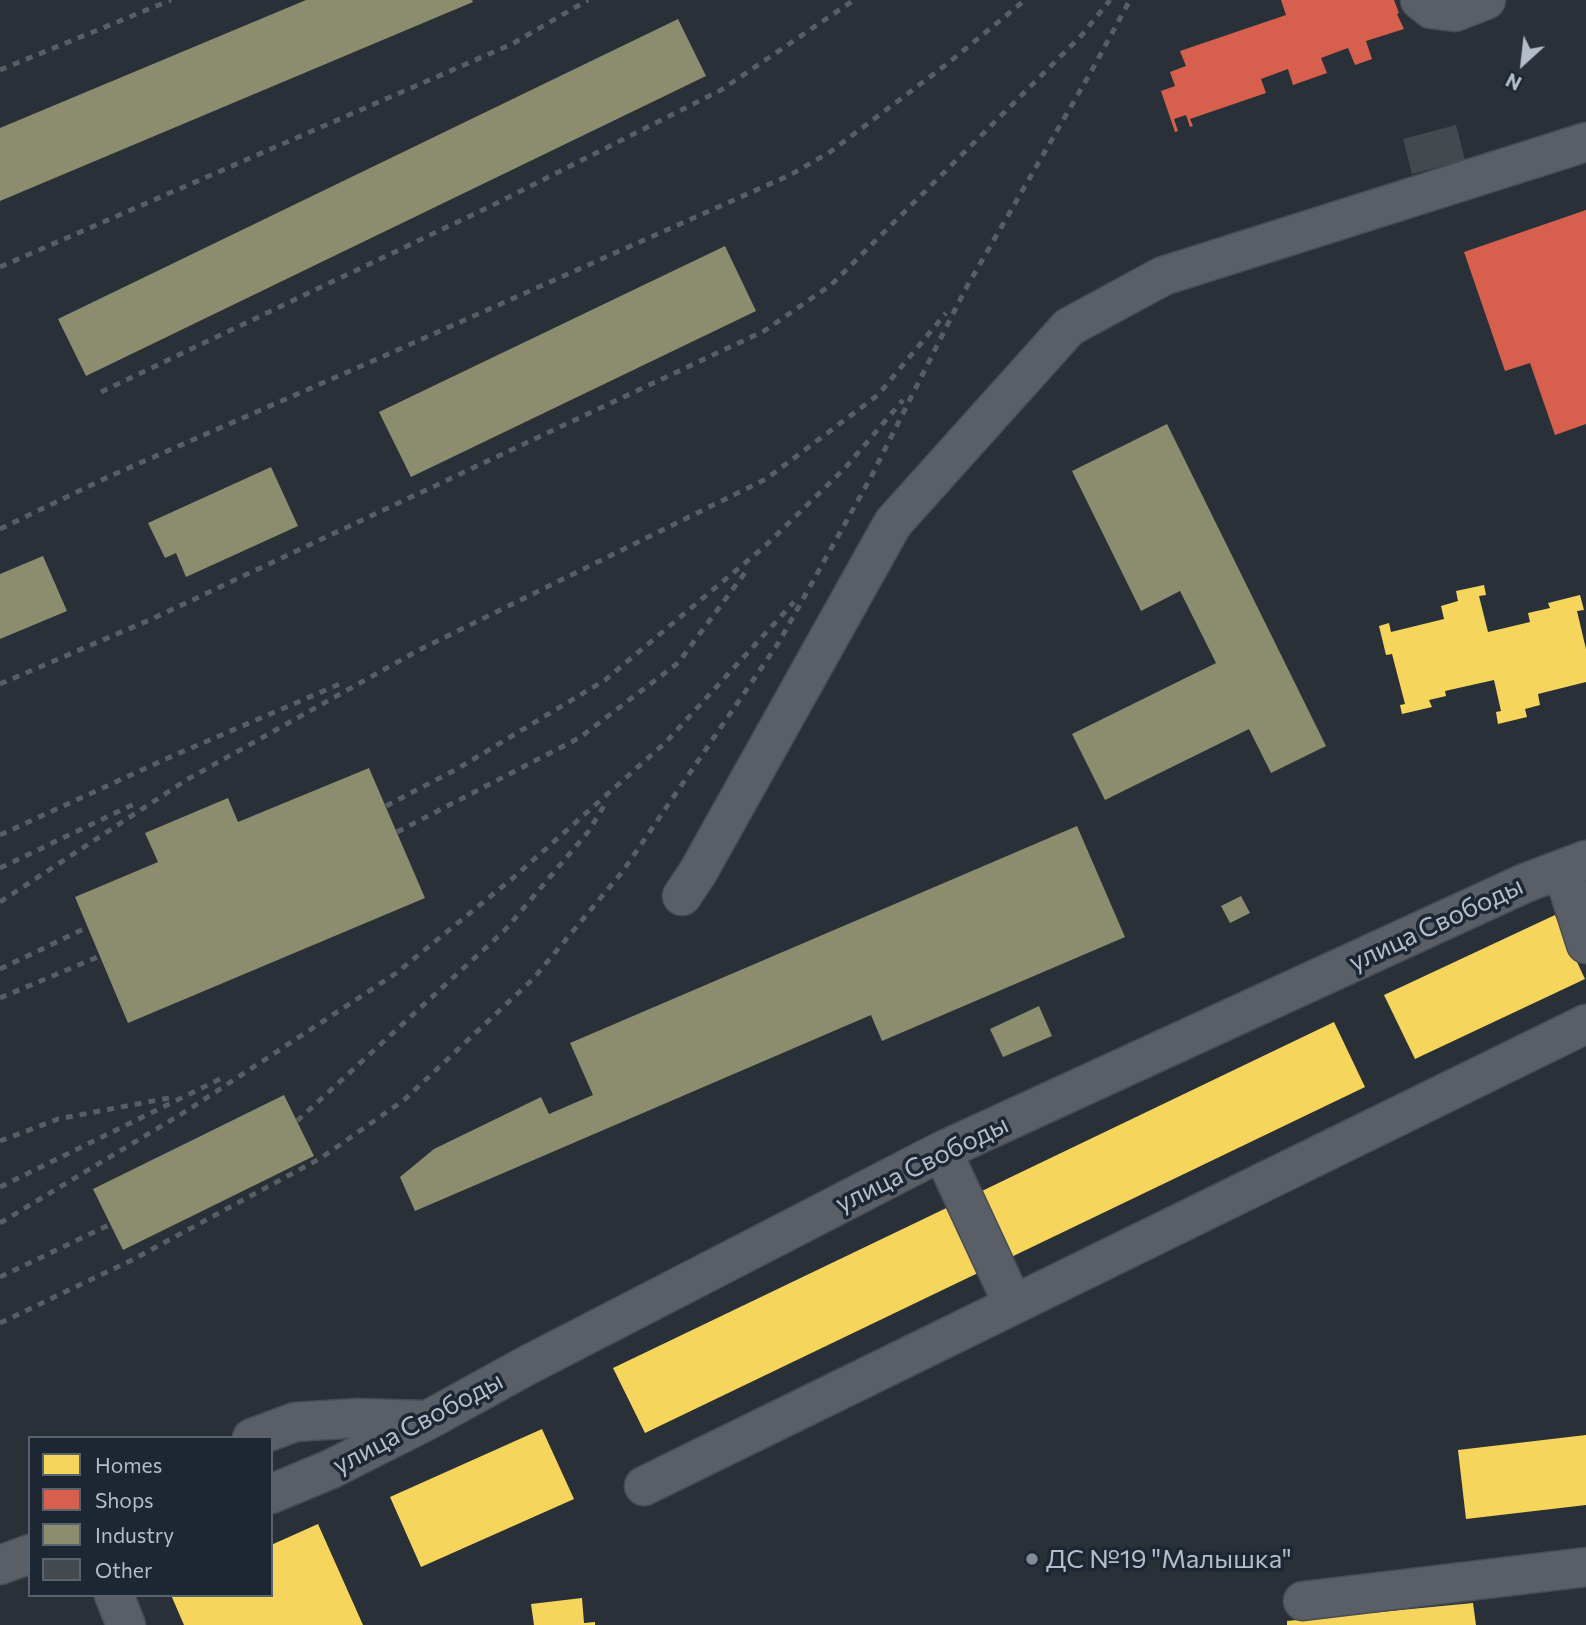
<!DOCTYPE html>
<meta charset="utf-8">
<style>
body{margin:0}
#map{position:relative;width:1586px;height:1625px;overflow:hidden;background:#2a3038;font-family:Commissioner,sans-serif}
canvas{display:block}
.legend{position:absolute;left:28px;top:1436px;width:245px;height:161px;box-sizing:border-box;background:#1d2633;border:2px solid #59626f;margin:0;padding:9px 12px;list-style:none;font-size:21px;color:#b4bcc9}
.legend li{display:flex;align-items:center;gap:14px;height:35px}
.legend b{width:35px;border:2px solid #59626f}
.north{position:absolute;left:1488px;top:28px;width:70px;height:70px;-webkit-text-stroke:5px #1d2633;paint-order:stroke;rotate:207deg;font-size:19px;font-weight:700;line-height:28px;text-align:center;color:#b4bcc9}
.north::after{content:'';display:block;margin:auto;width:24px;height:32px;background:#b4bcc9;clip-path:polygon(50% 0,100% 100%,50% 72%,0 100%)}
</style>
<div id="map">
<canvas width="1586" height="1625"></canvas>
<ul class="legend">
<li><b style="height:19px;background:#f6d55c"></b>Homes</li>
<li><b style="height:19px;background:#d6604d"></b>Shops</li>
<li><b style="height:19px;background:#8c8c6e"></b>Industry</li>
<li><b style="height:19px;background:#444950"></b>Other</li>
</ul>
<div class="north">N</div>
</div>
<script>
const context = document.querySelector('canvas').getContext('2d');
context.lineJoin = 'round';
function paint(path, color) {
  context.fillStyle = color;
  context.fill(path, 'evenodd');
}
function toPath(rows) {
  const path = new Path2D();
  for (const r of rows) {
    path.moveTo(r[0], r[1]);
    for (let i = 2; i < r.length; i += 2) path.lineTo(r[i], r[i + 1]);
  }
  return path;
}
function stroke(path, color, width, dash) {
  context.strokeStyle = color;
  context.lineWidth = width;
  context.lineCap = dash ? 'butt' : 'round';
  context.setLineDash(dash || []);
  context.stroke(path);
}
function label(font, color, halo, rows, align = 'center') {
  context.font = font + ' Commissioner,sans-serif';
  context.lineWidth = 7;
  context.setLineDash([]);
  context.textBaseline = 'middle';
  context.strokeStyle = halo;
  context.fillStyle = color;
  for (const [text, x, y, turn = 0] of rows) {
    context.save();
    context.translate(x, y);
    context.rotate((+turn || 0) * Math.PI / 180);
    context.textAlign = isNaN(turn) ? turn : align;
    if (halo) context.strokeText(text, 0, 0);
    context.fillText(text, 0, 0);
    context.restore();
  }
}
const homes = toPath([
 [1484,585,1486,595,1479,596,1488,632,1530,622,1528,613,1550,608,1548,603,1580,595,1584,610,1577,611,1586,649,1586,682,1538,694,1540,705,1525,709,1527,717,1498,724,1496,712,1501,711,1494,680,1445,691,1446,696,1429,700,1432,707,1402,714,1400,705,1405,704,1392,654,1386,655,1379,626,1389,623,1391,632,1444,619,1441,606,1458,601,1456,591],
 [1555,915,1585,979,1415,1059,1384,995],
 [1334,1022,1365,1087,645,1433,613,1368],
 [542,1429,574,1499,421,1567,390,1497],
 [1586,1435,1586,1505,1466,1519,1458,1450],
 [318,1524,363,1625,184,1625,171,1595,271,1595,271,1545],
 [582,1598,584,1623,595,1622,595,1625,534,1625,531,1604],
 [1473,1603,1476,1625,1287,1625,1287,1621]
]);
const shops = toPath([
 [1281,0,1394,0,1399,13,1397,14,1404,29,1366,41,1372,59,1355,65,1348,48,1321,58,1327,73,1293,85,1288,69,1261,79,1266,93,1190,119,1193,126,1190,127,1186,115,1174,119,1178,131,1175,132,1161,91,1175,86,1170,72,1186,66,1180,51,1286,15],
 [1586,210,1586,424,1555,435,1530,363,1505,371,1464,252]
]);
const industry = toPath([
 [306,0,472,0,473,2,0,201,0,128],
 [678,19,706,76,86,376,58,319],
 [725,246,756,311,411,477,379,412],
 [1167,424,1326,746,1271,773,1249,729,1105,800,1072,734,1216,663,1180,591,1141,611,1072,471],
 [271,467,298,526,186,577,176,553,165,558,148,523],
 [43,556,67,611,0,639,0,574],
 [369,768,425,898,128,1023,75,897,158,862,145,833,228,798,238,822],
 [1077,826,1125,937,882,1041,871,1015,415,1211,400,1177,434,1149,541,1097,549,1114,593,1095,570,1043],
 [1241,896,1250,913,1230,923,1221,906],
 [1039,1006,1052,1036,1003,1057,990,1029],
 [284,1095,314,1156,123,1250,93,1189]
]);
const building = toPath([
 [1456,125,1465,160,1412,174,1403,139]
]);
const minor = toPath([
 [1420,0,1431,9,1455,12,1486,0],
 [1562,869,1586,944],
 [682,896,698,872,893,523,1069,327,1163,276,1586,142],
 [942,1151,1013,1304],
 [252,1438,295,1422,358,1418,425,1420],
 [644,1486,1586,1024],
 [271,1494,331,1469,428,1420,524,1367,942,1151,1525,883,1586,860],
 [0,1565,30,1554],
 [114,1595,126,1625],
 [1303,1601,1586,1567]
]);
const rail = toPath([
 [0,70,171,0],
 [0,267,512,44,588,0],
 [101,392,489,207,721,90,854,0],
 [0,529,108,477,375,360,790,175,830,152,947,64,1025,0],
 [0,684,154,618,764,331,831,285,1081,36,1110,0],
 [386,806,457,769,605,680,764,547,845,468,903,400],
 [397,832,579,738,678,663,747,570],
 [0,835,168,758,342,683],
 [0,868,134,804],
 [0,902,188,779,419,650,766,479,878,395,946,313],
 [0,969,88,927],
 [0,998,100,956],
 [297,1121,505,930,588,832,607,801],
 [0,1141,58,1119,169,1098],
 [0,1187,220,1079],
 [0,1223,188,1110,395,974,513,878,666,742,794,602],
 [0,1277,111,1224],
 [0,1323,132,1260,321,1158,404,1100,533,979,623,871,779,642,871,477,965,290,1092,70,1130,0]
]);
const markers = [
 [1032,1559,7,"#848b96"]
];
const streetNames = [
 ["улица Свободы",1436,924,-25],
 ["улица Свободы",922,1164,-26],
 ["улица Свободы",418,1423,-28]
];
const poiNames = [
 ["ДС №19 \"Малышка\"",1046,1559]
];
paint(homes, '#f6d55c');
paint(shops, '#d6604d');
paint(industry, '#8c8c6e');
paint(building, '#444950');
stroke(minor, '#484c53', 41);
stroke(minor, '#5a5e66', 38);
stroke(rail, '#595d64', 5, [7, 7]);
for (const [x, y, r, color] of markers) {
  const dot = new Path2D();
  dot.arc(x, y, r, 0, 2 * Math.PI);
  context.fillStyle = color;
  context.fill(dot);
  stroke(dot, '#1d2633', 2.5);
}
label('26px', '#b4bcc9', '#1d2633', streetNames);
label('26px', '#b4bcc9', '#1d2633', poiNames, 'left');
</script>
